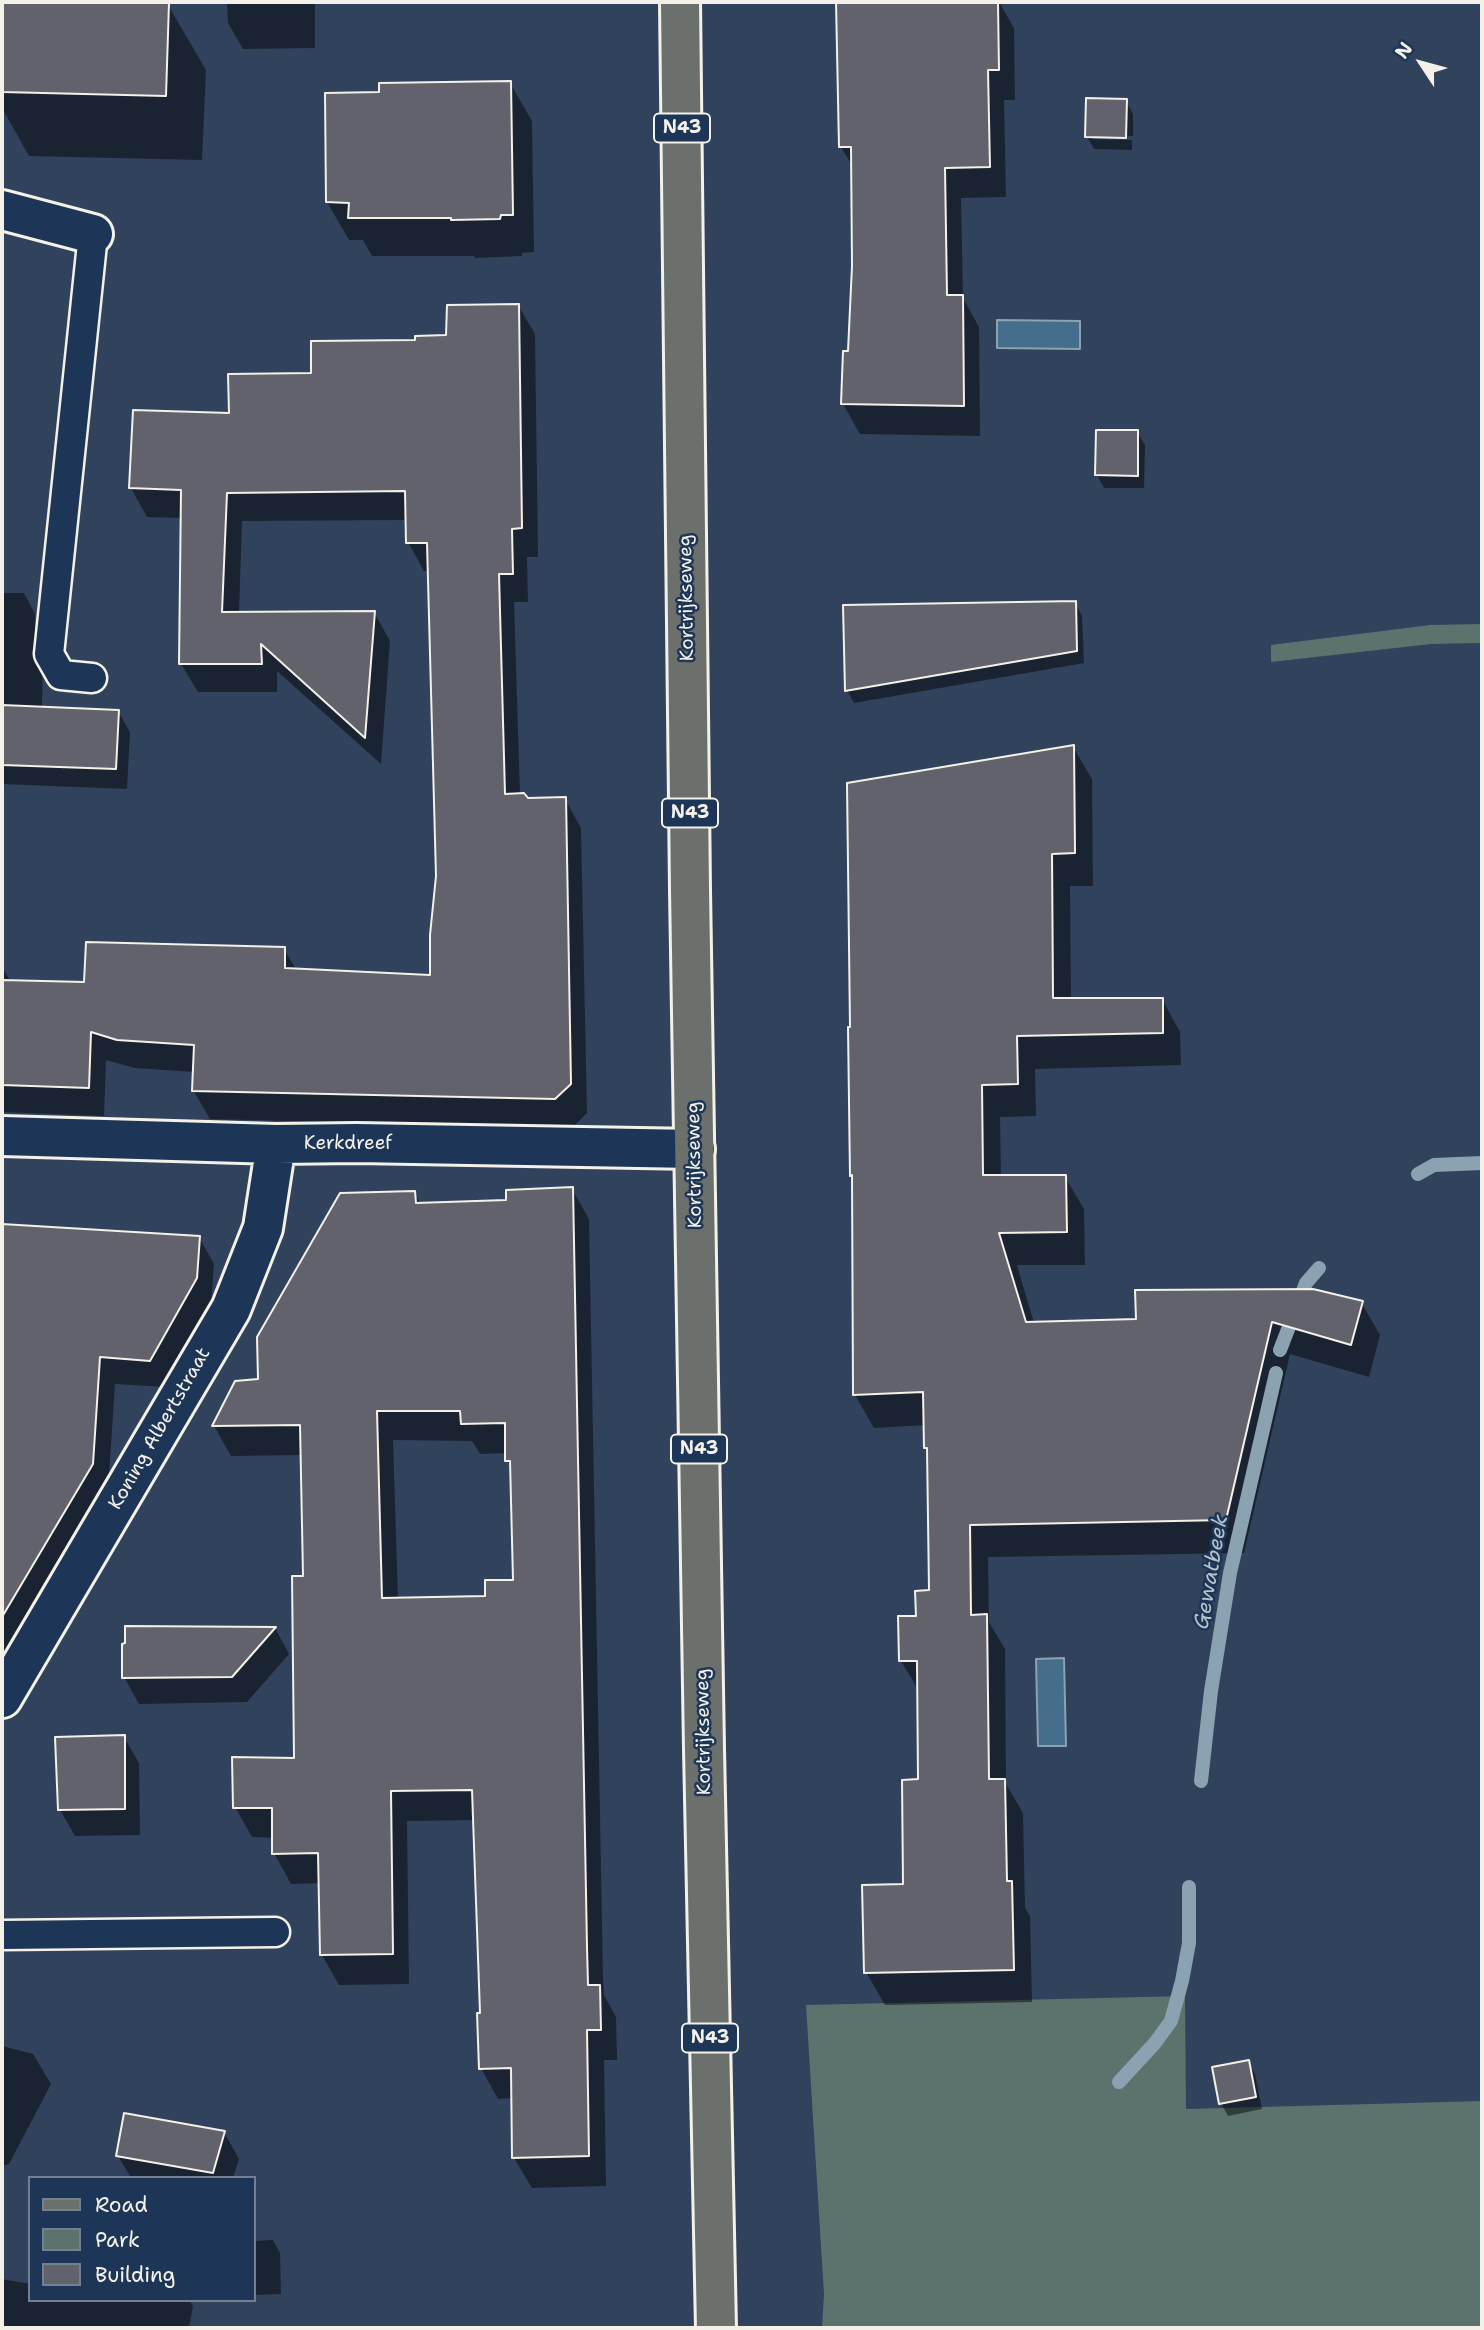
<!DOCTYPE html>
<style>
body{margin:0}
#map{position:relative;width:1484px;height:2330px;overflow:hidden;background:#31425d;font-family:"Shantell Sans",sans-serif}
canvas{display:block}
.frame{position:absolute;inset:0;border:4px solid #f4f1e8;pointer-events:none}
.legend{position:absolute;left:28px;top:2176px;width:228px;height:126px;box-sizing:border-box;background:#1d3557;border:2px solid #738091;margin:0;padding:9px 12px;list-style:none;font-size:21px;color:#f4f1e8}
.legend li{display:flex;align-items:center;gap:14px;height:35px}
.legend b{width:35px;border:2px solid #738091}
.north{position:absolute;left:1386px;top:28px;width:70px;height:70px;-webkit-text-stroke:5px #1d3557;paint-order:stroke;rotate:306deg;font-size:19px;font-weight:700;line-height:28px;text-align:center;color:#f4f1e8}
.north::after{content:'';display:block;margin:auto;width:24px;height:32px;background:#f4f1e8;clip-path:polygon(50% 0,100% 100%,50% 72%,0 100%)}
</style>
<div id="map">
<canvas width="1484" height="2330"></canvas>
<div class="frame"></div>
<ul class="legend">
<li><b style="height:9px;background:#6b706d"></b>Road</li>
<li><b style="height:19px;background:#5b726d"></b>Park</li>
<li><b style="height:19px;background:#61626b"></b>Building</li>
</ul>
<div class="north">N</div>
</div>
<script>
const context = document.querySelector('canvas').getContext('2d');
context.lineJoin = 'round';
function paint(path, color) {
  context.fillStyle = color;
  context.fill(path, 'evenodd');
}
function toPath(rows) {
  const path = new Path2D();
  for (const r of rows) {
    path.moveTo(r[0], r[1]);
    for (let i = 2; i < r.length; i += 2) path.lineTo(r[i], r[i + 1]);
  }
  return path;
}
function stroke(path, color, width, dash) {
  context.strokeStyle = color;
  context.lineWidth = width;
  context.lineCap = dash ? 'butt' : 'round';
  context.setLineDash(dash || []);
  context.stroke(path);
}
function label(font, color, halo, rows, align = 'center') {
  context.font = font + ' "Shantell Sans",sans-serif';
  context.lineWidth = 5;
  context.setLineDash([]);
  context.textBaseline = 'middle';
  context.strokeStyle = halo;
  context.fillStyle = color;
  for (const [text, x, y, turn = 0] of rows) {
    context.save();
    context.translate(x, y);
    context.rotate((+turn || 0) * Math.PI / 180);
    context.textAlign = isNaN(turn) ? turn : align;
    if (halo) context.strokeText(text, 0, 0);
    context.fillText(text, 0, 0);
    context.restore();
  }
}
const green = toPath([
 [1482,624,1482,643,1431,644,1271,662,1271,645,1430,625],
 [1185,1996,1186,2109,1482,2101,1482,2328,822,2328,824,2294,806,2005]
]);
const water = toPath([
 [997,320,1080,321,1080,349,997,348,997,320],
 [1064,1658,1066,1746,1038,1746,1036,1659,1064,1658]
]);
const shadow = toPath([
 [2,2,168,5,206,70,202,160,29,156,2,108],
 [227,2,315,2,315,48,243,49,228,23],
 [838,2,999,2,1014,28,1015,100,1004,100,1006,197,961,198,963,298,979,327,980,436,860,434,843,404,849,352,854,266,853,167,841,147],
 [510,83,532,121,534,252,522,253,522,256,475,258,474,256,372,256,363,240,349,240,327,202,381,94],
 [1126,101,1133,114,1133,136,1092,136,1092,139,1132,140,1132,150,1094,149,1087,137],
 [518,305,535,334,538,557,527,557,528,602,514,602,520,795,527,799,565,799,581,828,587,1113,572,1128,210,1119,193,1090,194,1072,135,1068,106,1060,104,1116,2,1112,2,967,11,982,86,984,284,949,297,971,432,977,438,876,429,571,424,571,408,542,407,520,242,521,239,613,374,612,390,641,381,764,277,671,277,692,198,692,181,664,182,518,147,517,131,488,231,415,313,375,416,342,448,337],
 [1137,432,1145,445,1144,488,1104,488,1097,475],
 [2,593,24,593,35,614,35,628,43,642,42,709,118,711,130,732,127,789,2,784],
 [1075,603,1082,616,1084,663,854,703,847,690],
 [1073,747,1092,779,1093,886,1070,886,1071,1000,1162,999,1180,1032,1181,1065,1035,1069,1036,1116,1000,1117,1001,1177,1065,1177,1084,1209,1085,1265,1017,1265,1034,1323,1137,1321,1361,1302,1380,1335,1369,1377,1290,1354,1244,1553,988,1557,989,1622,1005,1649,1006,1784,1023,1813,1025,1908,1030,1916,1032,2002,885,2005,866,1972,905,1886,920,1780,919,1691,901,1661,918,1618,931,1592,928,1452,926,1448,926,1425,874,1428,855,1395,854,1178,852,1175],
 [572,1189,589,1219,603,1978,604,1995,616,2017,617,2060,604,2060,606,2186,532,2188,514,2158,514,2098,498,2099,481,2068,482,2015,475,1820,407,1821,409,1984,339,1985,322,1955,321,1883,291,1884,274,1853,274,1838,252,1837,235,1807,296,1759,305,1577,302,1455,231,1456,214,1426,236,1382,260,1381,414,1193,421,1204,508,1202],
 [393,1440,472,1441,480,1454,507,1453,507,1460,512,1469,514,1581,487,1598,398,1600],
 [2,1225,199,1237,214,1264,211,1305,166,1387,115,1384,108,1491,2,1669],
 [275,1628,289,1654,247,1702,139,1704,124,1677],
 [124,1737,139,1763,140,1835,75,1836,60,1810],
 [2,2046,33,2054,51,2084,9,2164,2,2166],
 [1248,2062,1255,2074,1262,2109,1228,2116,1221,2103],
 [224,2132,239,2159,233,2178,131,2178,118,2156],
 [273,2240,280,2253,281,2294,254,2295,254,2241],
 [2,2279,30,2284,30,2300,189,2300,193,2306,189,2328,2,2328]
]);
const stream = toPath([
 [1418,1174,1434,1165,1482,1163],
 [1280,1350,1306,1283,1319,1268],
 [1201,1781,1211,1691,1230,1573,1276,1373],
 [1119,2082,1155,2043,1171,2021,1182,1981,1189,1943,1189,1887]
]);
const building = toPath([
 [2,2,169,3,166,96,2,92,2,2],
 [836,2,998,2,999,70,988,70,990,167,945,168,947,295,963,295,964,406,841,404,843,351,848,351,852,266,851,147,839,147,836,2],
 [511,81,513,215,501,215,500,219,451,220,451,218,348,218,349,203,326,202,325,93,379,92,379,83,511,81],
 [1086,98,1127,99,1126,138,1085,137,1086,98],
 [519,304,522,528,512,529,513,574,499,574,505,794,524,793,528,798,566,797,571,1084,555,1099,192,1091,194,1045,117,1040,91,1032,89,1088,2,1085,2,980,84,982,86,942,285,947,285,968,430,975,430,935,436,876,427,543,406,543,405,491,227,493,222,612,375,611,365,738,261,644,262,664,179,664,181,490,129,488,133,410,229,413,228,374,311,373,311,341,415,340,415,336,446,335,447,305,519,304],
 [1096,430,1138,430,1138,476,1095,475,1096,430],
 [1076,601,1077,651,845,691,843,605,1076,601],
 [2,705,119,710,116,769,2,765,2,705],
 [1074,745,1075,853,1052,854,1053,998,1163,998,1163,1033,1017,1036,1018,1084,982,1085,983,1175,1066,1175,1067,1232,999,1233,1026,1322,1136,1319,1135,1290,1313,1289,1363,1301,1351,1345,1272,1322,1226,1520,970,1525,971,1615,987,1614,989,1779,1005,1779,1007,1881,1012,1881,1014,1970,864,1973,862,1885,903,1884,902,1780,918,1779,917,1661,899,1661,898,1616,916,1616,915,1591,929,1590,927,1448,924,1448,923,1392,853,1395,852,1175,850,1176,848,1027,850,1027,847,783,1074,745],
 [573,1187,587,1947,588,1985,600,1985,601,2030,587,2030,589,2156,512,2158,511,2068,479,2069,477,2013,480,2013,472,1790,391,1791,393,1954,320,1955,318,1853,272,1854,272,1808,233,1808,232,1757,294,1758,292,1576,303,1576,300,1425,212,1426,235,1381,258,1379,257,1337,340,1193,415,1191,416,1203,506,1200,506,1190,573,1187],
 [377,1411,460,1411,461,1424,505,1423,505,1461,510,1461,513,1580,485,1580,485,1596,382,1598,377,1411],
 [2,1224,200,1236,197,1278,150,1361,100,1357,93,1464,2,1617,2,1224],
 [125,1626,276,1627,232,1677,122,1678,122,1644,125,1643,125,1626],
 [125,1735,125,1809,58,1810,55,1737,125,1735],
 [1249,2060,1256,2097,1219,2104,1212,2067,1249,2060],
 [124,2113,225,2131,213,2173,116,2156,124,2113]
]);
const lane = toPath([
 [92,678,61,675,49,654,93,234],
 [2,1935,275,1932]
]);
const street = toPath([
 [2,210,93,234],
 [2,1136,276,1144,357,1143,695,1149],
 [2,1698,231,1309,263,1228,276,1144]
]);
const primary = toPath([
 [680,2,690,890,704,1749,716,2328]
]);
const shields = [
 [682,128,56],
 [690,813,56],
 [699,1449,56],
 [710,2038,56]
];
const shieldNames = [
 ["N43",682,128],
 ["N43",690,813],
 ["N43",699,1449],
 ["N43",710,2038]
];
const streetNames = [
 ["Kortrijkseweg",687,598,-91],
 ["Kerkdreef",348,1144],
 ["Kortrijkseweg",695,1165,-91],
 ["Koning Albertstraat",160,1429,-60],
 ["Kortrijkseweg",704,1732,-91]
];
const waterNames = [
 ["Gewatbeek",1212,1572,-80]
];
paint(green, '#5b726d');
paint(water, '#456e8d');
stroke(water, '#8ba2b1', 2);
paint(shadow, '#0007');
stroke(stream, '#8ba2b1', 14);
paint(building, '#61626b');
stroke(building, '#f4f1e8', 2);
stroke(lane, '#f4f1e8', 33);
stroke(street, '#f4f1e8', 44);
stroke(primary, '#f4f1e8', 44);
stroke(lane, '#1d3557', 28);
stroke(street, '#1d3557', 38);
stroke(primary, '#6b706d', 38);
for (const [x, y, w] of shields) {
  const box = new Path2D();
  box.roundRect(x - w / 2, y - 14.5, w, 29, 5);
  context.fillStyle = '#1d3557';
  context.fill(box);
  stroke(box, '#f4f1e8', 2);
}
label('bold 18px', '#f4f1e8', null, shieldNames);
label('19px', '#f4f1e8', '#1d3557', streetNames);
label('italic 21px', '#b7c3c8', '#1d3557', waterNames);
</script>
